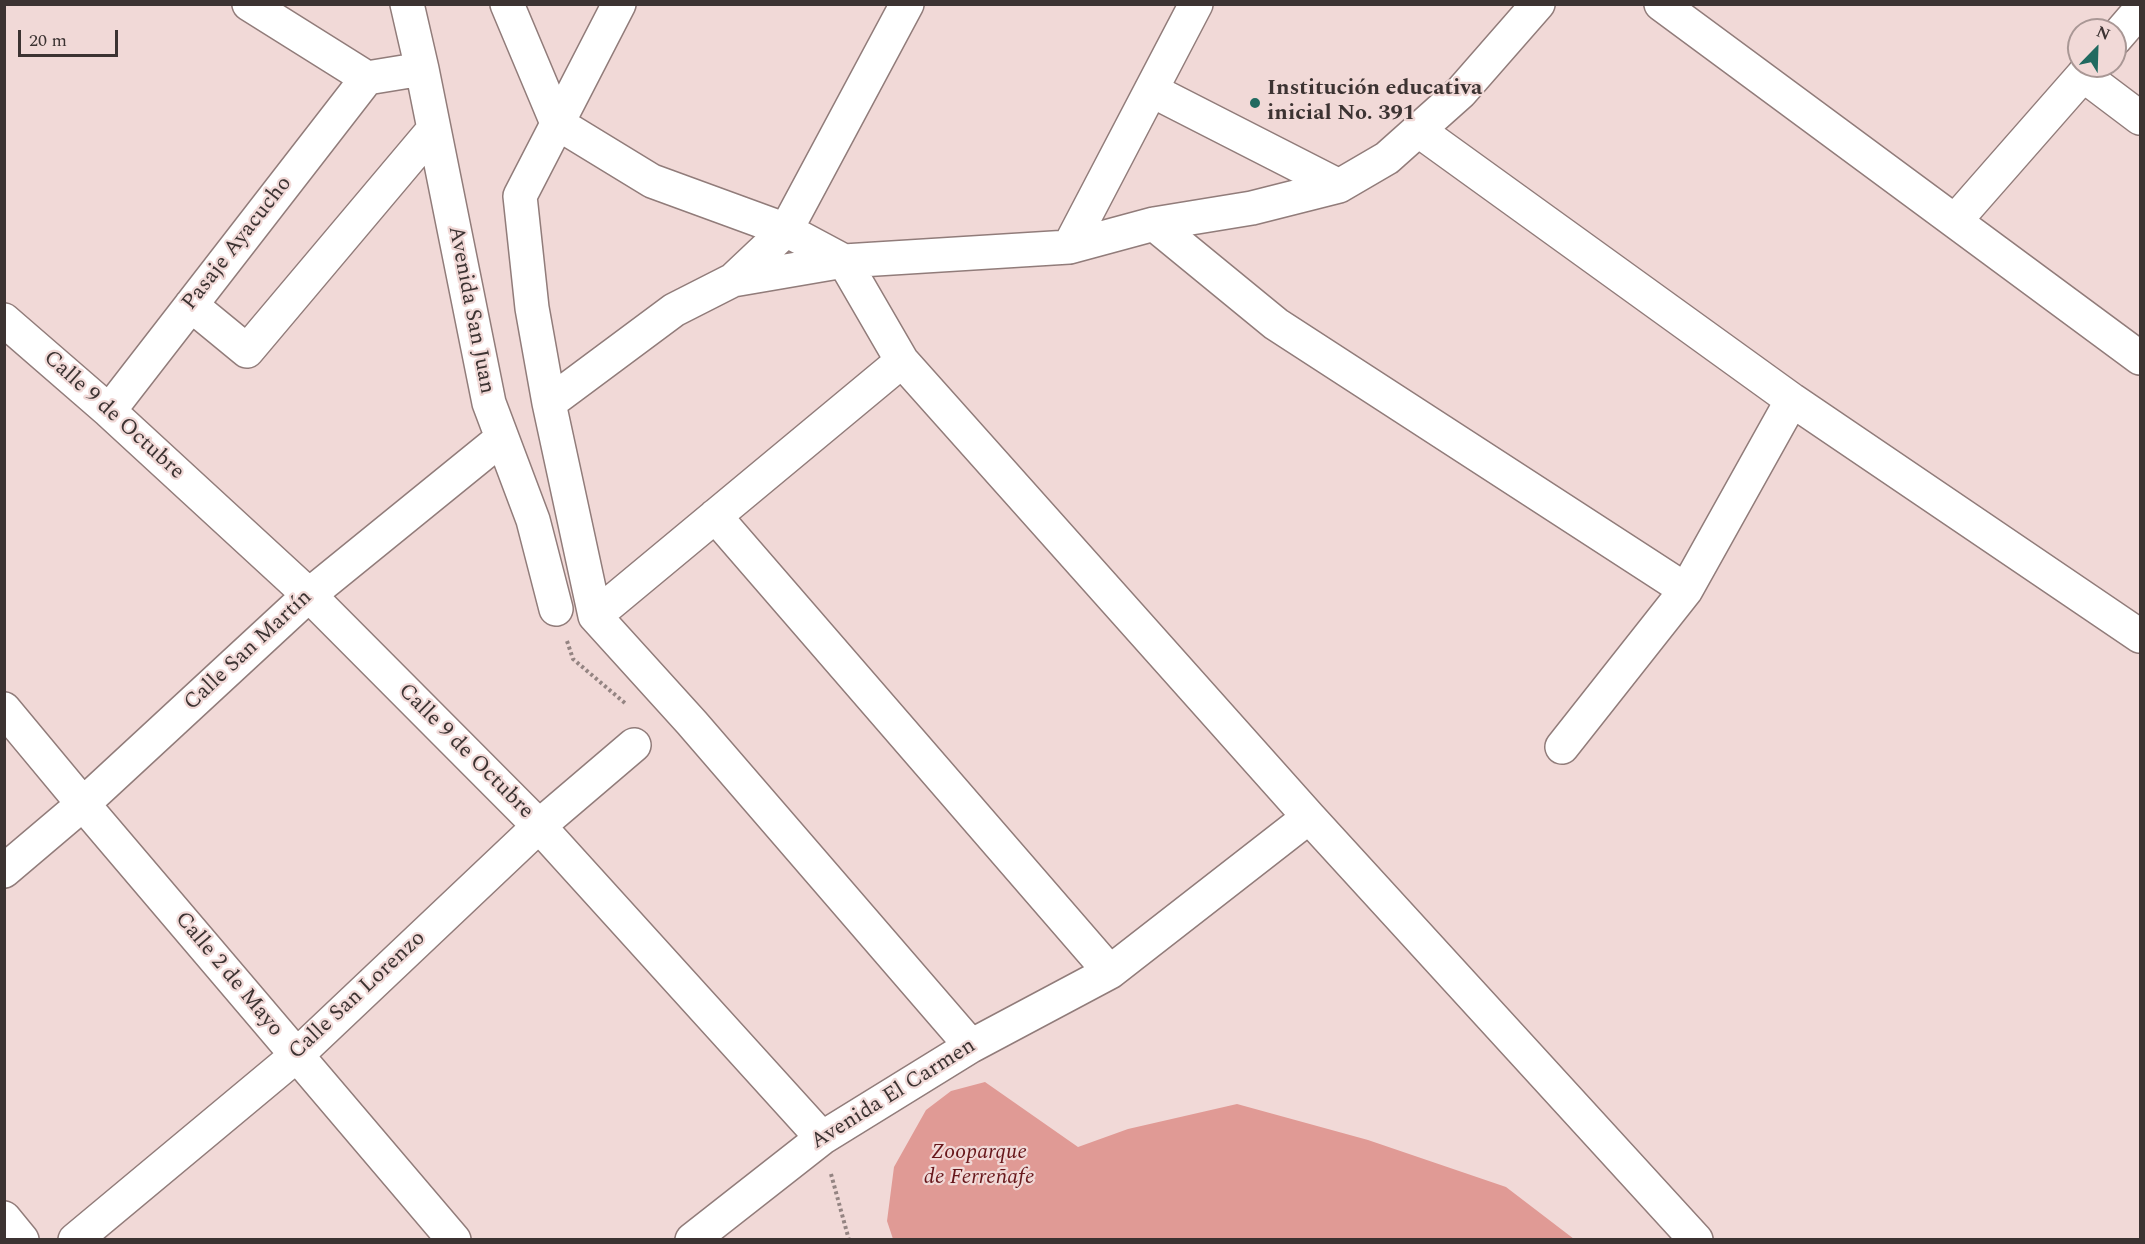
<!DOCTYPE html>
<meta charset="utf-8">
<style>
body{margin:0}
#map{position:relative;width:2145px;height:1244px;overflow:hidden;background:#f1d9d7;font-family:Spectral,serif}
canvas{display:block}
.frame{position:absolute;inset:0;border:6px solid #3c3332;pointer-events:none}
.north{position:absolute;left:2067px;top:18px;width:60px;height:60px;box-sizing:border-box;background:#f1d9d7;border:2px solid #a99795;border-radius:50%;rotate:23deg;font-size:16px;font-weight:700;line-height:24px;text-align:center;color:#3c3332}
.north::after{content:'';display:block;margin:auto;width:21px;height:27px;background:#216a60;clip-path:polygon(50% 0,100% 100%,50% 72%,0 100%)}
.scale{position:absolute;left:18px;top:30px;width:100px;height:27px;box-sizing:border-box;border:3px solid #3c3332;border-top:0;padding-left:8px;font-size:18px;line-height:21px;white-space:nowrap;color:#3c3332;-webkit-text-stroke:4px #f1d9d7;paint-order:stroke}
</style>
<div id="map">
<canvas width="2145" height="1244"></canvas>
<div class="frame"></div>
<div class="north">N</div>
<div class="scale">20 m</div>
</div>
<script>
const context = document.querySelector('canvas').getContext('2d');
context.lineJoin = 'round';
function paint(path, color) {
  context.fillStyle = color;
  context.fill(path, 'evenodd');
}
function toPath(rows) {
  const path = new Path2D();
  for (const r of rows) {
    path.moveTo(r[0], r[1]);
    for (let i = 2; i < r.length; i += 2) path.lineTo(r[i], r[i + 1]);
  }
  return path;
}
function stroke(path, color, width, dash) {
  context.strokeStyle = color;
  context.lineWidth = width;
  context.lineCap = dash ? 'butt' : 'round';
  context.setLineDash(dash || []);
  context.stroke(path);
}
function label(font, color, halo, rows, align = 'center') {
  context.font = font + ' Spectral,serif';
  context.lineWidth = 4.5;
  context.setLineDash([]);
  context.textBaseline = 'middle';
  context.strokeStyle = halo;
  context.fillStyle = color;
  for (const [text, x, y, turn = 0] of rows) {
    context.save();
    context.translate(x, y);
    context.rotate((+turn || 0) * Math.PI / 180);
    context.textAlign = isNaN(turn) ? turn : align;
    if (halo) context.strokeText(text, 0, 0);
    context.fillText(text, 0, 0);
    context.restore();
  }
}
const green = toPath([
 [985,1082,1078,1147,1128,1129,1237,1104,1368,1140,1506,1187,1574,1239,893,1239,887,1221,894,1167,926,1110,951,1091]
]);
const path = toPath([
 [567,641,573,659,626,704],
 [831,1174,849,1240]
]);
const street = toPath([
 [249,4,367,78,422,69],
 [407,4,422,69,489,403,533,520,556,609],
 [507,4,557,123],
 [619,4,520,196,532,308,549,403,595,616,692,723,971,1046],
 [1661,4,2140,358],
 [2115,39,2140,10],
 [2083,75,2140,118],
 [1151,90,1339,186],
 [557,123,652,181,786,230,844,261,1069,247,1154,224,1252,208,1339,186,1387,158,1461,92,1538,4],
 [1418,130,1792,400,2140,636],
 [1955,221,2091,66],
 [1154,224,1276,324,1686,590,1562,747],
 [1069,247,1196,4],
 [733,280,844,261,902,361,1309,817,1696,1240],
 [191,305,247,351,434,129],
 [4,320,109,411,309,595,539,826,822,1138],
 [549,403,674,310,733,280,786,230,907,4],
 [109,411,367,78],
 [715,516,1110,972],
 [1686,590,1792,400],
 [595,616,902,361],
 [4,709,83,804,454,1240],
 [4,871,83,804,309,595,501,439],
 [4,1218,22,1240],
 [75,1240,297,1055,539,826,634,745],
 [692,1240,822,1138,971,1046,1110,972,1309,817]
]);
const markers = [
 [1255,103,6,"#216a60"]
];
const poiNames = [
 ["Institución educativa",1267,90],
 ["inicial No. 391",1267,115]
];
const streetNames = [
 ["Pasaje Ayacucho",238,244,-52],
 ["Avenida San Juan",470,310,79],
 ["Calle 9 de Octubre",113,416,42],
 ["Calle San Martín",249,651,-43],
 ["Calle 9 de Octubre",465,752,45],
 ["Calle 2 de Mayo",228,975,50],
 ["Calle San Lorenzo",358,996,-43],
 ["Avenida El Carmen",894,1095,-32]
];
const parkNames = [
 ["Zooparque",979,1154],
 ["de Ferreñafe",979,1179]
];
paint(green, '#e09a95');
stroke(street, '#917c7a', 36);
stroke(path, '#948482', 4, [3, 3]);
stroke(street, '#fff', 33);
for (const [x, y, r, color] of markers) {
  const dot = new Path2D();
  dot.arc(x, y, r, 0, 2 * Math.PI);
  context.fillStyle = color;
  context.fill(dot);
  stroke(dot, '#f1d9d7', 2);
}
label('bold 22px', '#3c3332', '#f1d9d7', poiNames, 'left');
label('22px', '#3c3332', '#f1d9d7', streetNames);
label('italic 22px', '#67161a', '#f1d9d7', parkNames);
</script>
